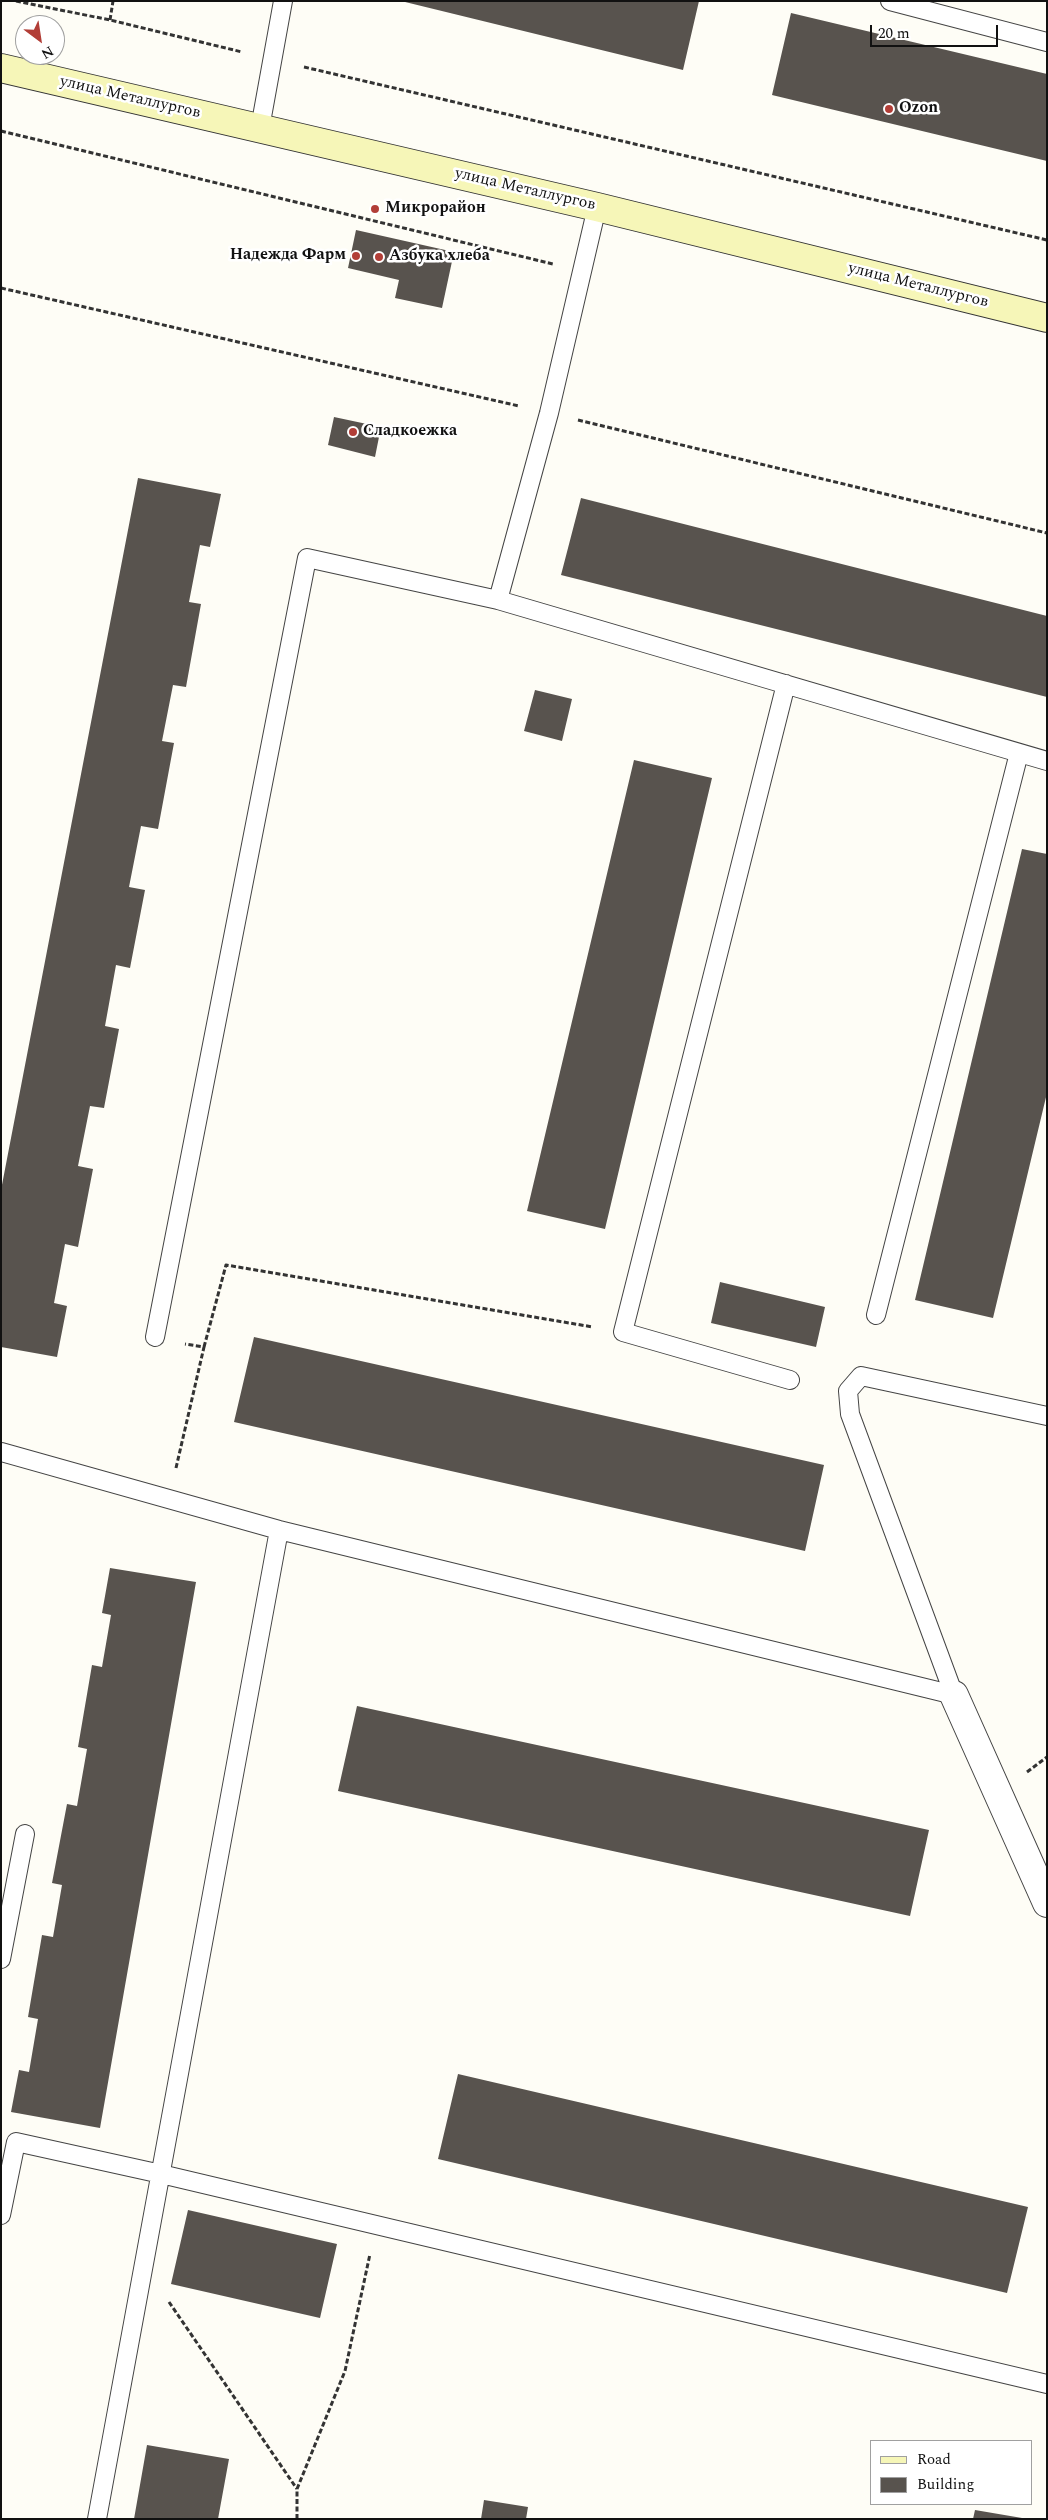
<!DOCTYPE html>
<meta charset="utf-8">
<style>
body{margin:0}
#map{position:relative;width:1048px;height:2520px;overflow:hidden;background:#fefdf6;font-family:Spectral,serif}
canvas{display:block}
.frame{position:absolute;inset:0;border:2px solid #111;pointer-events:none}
.legend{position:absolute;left:870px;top:2440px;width:162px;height:65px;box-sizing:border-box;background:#fff;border:1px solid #a0a0a0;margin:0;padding:6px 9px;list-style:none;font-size:15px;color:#111}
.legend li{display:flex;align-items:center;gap:10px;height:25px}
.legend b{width:25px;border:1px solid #a0a0a0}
.north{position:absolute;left:15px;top:15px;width:50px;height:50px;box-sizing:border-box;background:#fff;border:1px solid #a0a0a0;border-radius:50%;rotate:149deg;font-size:14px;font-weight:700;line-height:20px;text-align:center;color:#111}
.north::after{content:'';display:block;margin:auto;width:18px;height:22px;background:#b23e37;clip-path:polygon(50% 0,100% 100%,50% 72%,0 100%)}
.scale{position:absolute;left:870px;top:25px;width:128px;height:22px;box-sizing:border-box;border:2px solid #111;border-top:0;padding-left:6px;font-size:15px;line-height:18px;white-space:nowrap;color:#111;-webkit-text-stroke:4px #fff;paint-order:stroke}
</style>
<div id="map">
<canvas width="1048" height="2520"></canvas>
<div class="frame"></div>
<ul class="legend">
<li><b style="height:6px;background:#f6f6b8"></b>Road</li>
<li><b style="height:14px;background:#58534e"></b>Building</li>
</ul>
<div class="north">N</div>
<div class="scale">20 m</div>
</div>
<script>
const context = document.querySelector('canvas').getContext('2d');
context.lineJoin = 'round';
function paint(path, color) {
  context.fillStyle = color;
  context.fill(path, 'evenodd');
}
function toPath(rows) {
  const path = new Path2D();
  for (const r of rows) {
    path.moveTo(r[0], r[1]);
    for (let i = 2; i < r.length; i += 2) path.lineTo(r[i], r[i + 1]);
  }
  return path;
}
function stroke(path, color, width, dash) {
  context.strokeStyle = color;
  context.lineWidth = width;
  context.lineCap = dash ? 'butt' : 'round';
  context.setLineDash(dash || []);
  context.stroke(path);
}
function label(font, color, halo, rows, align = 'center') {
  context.font = font + ' Spectral,serif';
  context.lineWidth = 5;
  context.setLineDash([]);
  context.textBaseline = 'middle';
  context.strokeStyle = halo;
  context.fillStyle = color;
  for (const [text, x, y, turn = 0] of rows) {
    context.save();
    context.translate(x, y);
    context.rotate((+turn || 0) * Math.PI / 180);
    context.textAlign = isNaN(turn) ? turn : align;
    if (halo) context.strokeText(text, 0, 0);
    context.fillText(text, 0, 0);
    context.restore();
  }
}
const building = toPath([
 [401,1,699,1,683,70],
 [791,13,1047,74,1047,161,772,95],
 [356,230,454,252,442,308,395,298,399,280,348,268],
 [334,417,381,427,375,457,328,445],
 [138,478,221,494,210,547,200,545,189,602,201,604,186,687,173,685,162,741,174,743,158,829,141,826,129,887,145,890,130,968,116,965,105,1026,119,1029,104,1108,90,1106,78,1166,93,1169,78,1247,65,1244,54,1303,67,1306,57,1357,1,1347,1,1190],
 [581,498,1047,616,1047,697,561,575],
 [535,690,572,699,562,741,524,731],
 [634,760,712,778,605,1229,527,1211],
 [1022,849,1047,854,1047,1093,993,1318,915,1300],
 [720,1282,825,1307,816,1347,711,1323],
 [254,1337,824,1465,805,1551,234,1422],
 [110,1568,196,1582,100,2128,11,2112,19,2070,29,2072,38,2019,28,2017,42,1935,53,1937,62,1885,52,1883,67,1804,77,1806,87,1749,78,1747,92,1665,102,1667,111,1615,102,1613],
 [357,1706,929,1830,910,1916,338,1791],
 [458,2074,1028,2207,1007,2293,438,2159],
 [188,2210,337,2244,320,2318,171,2284],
 [147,2445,229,2459,218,2519,134,2519],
 [484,2500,528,2507,526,2519,481,2519],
 [975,2510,1022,2518,1022,2519,973,2519]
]);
const path = toPath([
 [16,1,110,20,242,52],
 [110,20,113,1],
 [304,67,1047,240],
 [1,131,553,264],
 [1,288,519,406],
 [578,420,1047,533],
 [204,1347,226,1265,593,1327],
 [176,1468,204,1347,185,1344],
 [1027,1772,1047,1757],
 [169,2302,297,2489],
 [297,2519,297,2489,345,2371,370,2254]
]);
const lane = toPath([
 [890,1,1047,42],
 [260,128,283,1],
 [498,600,549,413,597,207],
 [786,684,623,1332,790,1380],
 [876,1315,1019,753],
 [155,1337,307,558,498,600,1047,761],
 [1,1452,279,1530,954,1695],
 [954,1695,850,1414,848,1391,861,1376,1047,1416],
 [1,1959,25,1834],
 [1,2215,16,2142,161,2174,1047,2384],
 [97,2519,279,1530]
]);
const street = toPath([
 [954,1695,1047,1903]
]);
const secondary = toPath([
 [1,68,597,207,1047,318]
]);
const markers = [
 [889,109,5,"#b23e37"],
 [375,209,5,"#b23e37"],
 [356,256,5,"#b23e37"],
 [379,257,5,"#b23e37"],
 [353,432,5,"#b23e37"]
];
const streetNames = [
 ["улица Металлургов",130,98,13],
 ["улица Металлургов",525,190,13],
 ["улица Металлургов",918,286,14]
];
const poiNames = [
 ["Ozon",899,109],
 ["Микрорайон",385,209],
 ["Надежда Фарм",346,256,"right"],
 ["Азбука хлеба",389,257],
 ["Сладкоежка",363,432]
];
paint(building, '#58534e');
stroke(lane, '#444', 20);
stroke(street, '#444', 30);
stroke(secondary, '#333', 30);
stroke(path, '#333', 3, [5, 2.5]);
stroke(lane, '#fff', 18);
stroke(street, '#fff', 28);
stroke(secondary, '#f6f6b8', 28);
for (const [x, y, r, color] of markers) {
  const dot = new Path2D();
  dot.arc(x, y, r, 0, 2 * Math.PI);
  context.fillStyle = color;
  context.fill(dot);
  stroke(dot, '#fff', 2);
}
label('16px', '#111', '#fff', streetNames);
label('bold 16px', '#111', '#fff', poiNames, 'left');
</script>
